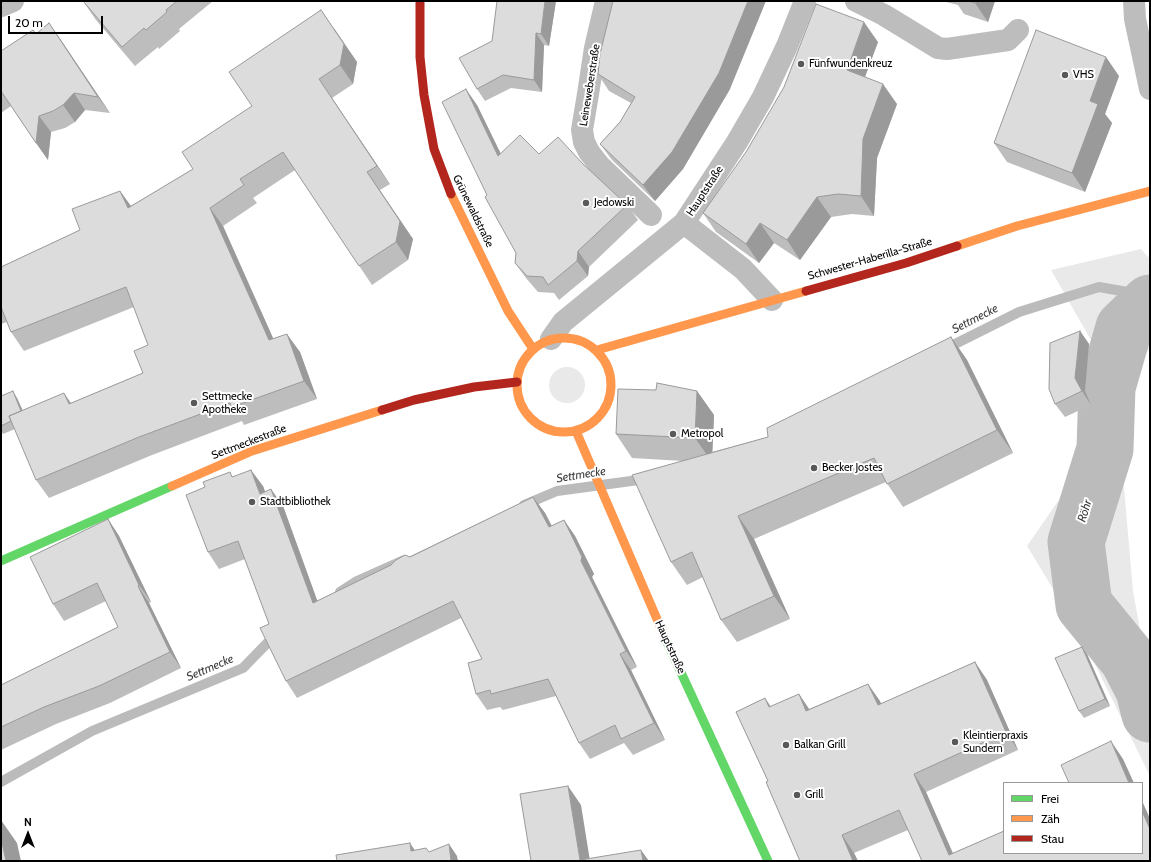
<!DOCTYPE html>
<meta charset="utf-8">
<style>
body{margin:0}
#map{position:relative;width:1151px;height:862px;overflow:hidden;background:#fff;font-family:Cabin,sans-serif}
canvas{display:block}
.frame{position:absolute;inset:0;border:2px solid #000;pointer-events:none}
.legend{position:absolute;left:1003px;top:782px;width:140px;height:72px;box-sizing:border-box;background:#fff;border:1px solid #999;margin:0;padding:5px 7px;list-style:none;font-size:12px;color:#000}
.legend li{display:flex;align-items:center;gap:8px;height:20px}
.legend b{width:20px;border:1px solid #999}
.north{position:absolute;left:8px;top:814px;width:40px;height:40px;-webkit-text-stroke:3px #fff;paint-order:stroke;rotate:0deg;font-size:11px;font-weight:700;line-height:16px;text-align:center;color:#000}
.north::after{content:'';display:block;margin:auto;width:14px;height:18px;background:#000;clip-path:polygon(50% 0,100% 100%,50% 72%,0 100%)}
.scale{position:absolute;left:8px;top:16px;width:95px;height:18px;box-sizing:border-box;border:2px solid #000;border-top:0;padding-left:5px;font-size:12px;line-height:14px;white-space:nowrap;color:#000;-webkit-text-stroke:3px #fff;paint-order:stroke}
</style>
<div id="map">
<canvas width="1151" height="862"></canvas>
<div class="frame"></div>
<ul class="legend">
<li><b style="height:5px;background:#63d668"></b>Frei</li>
<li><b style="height:5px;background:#ff974d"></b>Zäh</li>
<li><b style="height:5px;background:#b3261e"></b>Stau</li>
</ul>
<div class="north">N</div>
<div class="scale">20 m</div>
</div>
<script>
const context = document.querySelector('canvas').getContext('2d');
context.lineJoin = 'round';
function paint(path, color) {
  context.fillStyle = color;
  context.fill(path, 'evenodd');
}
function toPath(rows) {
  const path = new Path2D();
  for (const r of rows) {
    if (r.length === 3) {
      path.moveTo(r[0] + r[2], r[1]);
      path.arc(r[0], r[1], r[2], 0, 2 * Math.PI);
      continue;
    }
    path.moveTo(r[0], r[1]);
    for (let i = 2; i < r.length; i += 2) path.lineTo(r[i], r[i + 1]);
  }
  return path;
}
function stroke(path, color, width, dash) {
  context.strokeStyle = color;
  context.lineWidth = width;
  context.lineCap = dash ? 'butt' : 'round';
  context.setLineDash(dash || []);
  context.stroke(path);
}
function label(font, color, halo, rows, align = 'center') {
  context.font = font + ' Cabin,sans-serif';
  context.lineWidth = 4;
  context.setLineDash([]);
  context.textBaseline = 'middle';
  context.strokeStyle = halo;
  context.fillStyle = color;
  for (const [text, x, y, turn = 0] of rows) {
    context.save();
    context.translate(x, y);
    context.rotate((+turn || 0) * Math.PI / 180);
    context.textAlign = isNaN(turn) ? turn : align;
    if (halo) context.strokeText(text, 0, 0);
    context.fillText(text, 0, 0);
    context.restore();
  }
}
const green = toPath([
 [1141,249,1150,259,1150,349,1134,365,1117,406,1133,591,1143,646,1150,658,1150,776,1078,630,1027,546,1092,452,1097,406,1096,349,1051,270],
 [567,385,18]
]);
const stream = toPath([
 [945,349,1019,312,1099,287,1150,296],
 [524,505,557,491,646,479],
 [340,592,357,581,404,560],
 [1,782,92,731,243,668,276,634]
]);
const river = toPath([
 [1150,303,1124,328,1107,387,1105,449,1076,542,1084,605,1128,659,1144,690,1150,714]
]);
const street = toPath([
 [606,1,595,48,588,94,582,130,584,142,589,152,600,166,651,215],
 [856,1,884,15,938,48,947,49,1008,40,1018,30],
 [1134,1,1135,19,1150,89],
 [1,6,13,1],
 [684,223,743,269,772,300],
 [551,339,563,322,684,223,737,142,763,97,787,46,805,1]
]);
const fast = toPath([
 [1,561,172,486],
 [666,640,768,861]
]);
const slow = toPath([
 [451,194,508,311,533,349],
 [957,246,1017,226,1150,191],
 [564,385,47],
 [597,350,806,291],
 [576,431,666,640],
 [172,486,252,451,382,410]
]);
const jam = toPath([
 [420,1,420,57,424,95,434,149,451,194],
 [806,291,906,263,957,246],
 [382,410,414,400,474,387,517,382]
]);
const wall = toPath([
 [83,1,213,1,179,29,180,31,159,49,158,47,135,66,96,20],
 [556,1,549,46,544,45,542,92,511,88,485,101,477,89,492,41],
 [942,1,995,1,988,22,964,14,958,5],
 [49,23,110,113,85,110,75,122,65,128,51,132,48,160,11,106,1,113,1,51,36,34],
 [334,28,357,62,353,84,332,98,390,184,380,190,413,239,408,260,372,285,295,170,253,198,257,203,223,226,273,339,300,352,317,399,244,425,242,421,152,455,49,498,36,480,15,429,3,434,1,431,1,396,17,398,23,411,71,403,143,373,148,345,134,307,24,351,11,332,7,322,1,324,1,267,80,230,120,191,131,206,193,169,252,106],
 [878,42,865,77,897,104,877,158,874,216,852,214,831,217,800,260,774,243,759,263,716,232,703,213],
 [598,74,730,89,683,169,655,201,612,160,600,144,620,122,631,103,609,91],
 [1119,76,1105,114,1112,123,1085,192,1007,162,994,143],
 [477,105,501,154,539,154,583,164,627,205,638,220,589,267,588,276,559,300,554,293,538,292,526,278,515,263,516,253,487,195],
 [1080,331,1089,344,1085,391,1091,405,1065,417,1055,404],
 [951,337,967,360,1013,453,903,507,886,482,754,539,790,619,737,642,721,620,703,577,687,585,671,562,683,461,632,458,616,434,656,390,697,391,714,415,712,452,768,437],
 [234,476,263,486,265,492,283,506,317,601,533,497,545,513,552,526,564,520,575,536,594,574,592,577,637,667,631,670,665,740,633,755,624,743,590,759,579,743,556,696,503,710,500,707,487,710,476,694,482,659,461,618,297,698,286,681,269,624,245,559,219,569,208,552,205,487],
 [108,519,119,536,151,602,149,603,181,668,110,703,56,724,1,750,1,685,118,627,106,601,64,621,53,604],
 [1087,654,1110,706,1084,718,1079,711],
 [975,662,987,680,1018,750,926,792,953,853,1004,831,1004,853,1142,853,1142,801,1150,819,1150,861,922,861,908,830,854,853,858,861,800,861,766,782,768,781,736,712,765,698,770,707,799,694,809,709,868,684,881,704]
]);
const shadedWall = toPath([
 [545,1,556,1,549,46,541,34],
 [748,1,766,1,730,89,683,169,655,201,643,185],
 [976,1,995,1,988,22,975,3],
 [321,10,357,62,353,84,340,65],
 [864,22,878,42,860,90,847,70],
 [49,23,61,40,110,113,98,97],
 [536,33,544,45,542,92,534,80],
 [1106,57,1119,76,1105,114,1112,123,1085,192,1072,173,1090,101],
 [319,79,332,98,390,184,377,166],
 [883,84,897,104,877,158,874,216,861,196,863,139],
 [466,89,477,105,509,171,498,156],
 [74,93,85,110,75,122,63,105],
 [39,116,51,132,48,160,36,143],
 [367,172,413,239,408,260,396,242],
 [120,191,133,209,128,208],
 [817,197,831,217,800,260,787,240],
 [210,208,223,226,282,358,269,340],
 [760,223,774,243,759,263,746,244],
 [578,251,589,267,588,276,577,261],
 [1080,331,1089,344,1085,391,1091,405,1082,391,1075,378],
 [287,334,300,352,317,399,304,381],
 [951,337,967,360,1013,453,997,430],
 [13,391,17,398,28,423,23,416],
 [697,391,714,415,712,462,695,438],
 [64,393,77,412,69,404],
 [251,470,263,486,272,510,260,494],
 [271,489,283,506,324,619,313,603],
 [533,497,545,513,561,544,549,527],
 [738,516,754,539,790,619,774,596],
 [108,519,119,536,151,602,139,585],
 [564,520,575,536,594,574,592,577,637,667,626,651,581,561],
 [138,586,149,603,181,668,170,652],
 [1082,647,1087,654,1110,706,1105,699],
 [620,654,631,670,665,740,654,723],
 [975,662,987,680,1018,750,1006,732],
 [868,684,880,701,890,723,878,705],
 [799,694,811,712,806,711],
 [765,698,777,716,769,707],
 [1111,741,1123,759,1134,783,1129,783],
 [914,774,926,792,956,861,949,855],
 [568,786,581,805,590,861,580,860],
 [1142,801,1150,819,1150,829,1142,811],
 [1,820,17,843,21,861,6,861,1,838],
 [842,835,854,853,858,861,853,861],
 [410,843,418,855,411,851],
 [449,844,457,856,458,861,451,861],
 [641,850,649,861,643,861]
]);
const building = toPath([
 [83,1,177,1,166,10,167,12,146,30,144,28,122,47,83,1],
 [497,1,545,1,541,34,536,33,534,80,503,75,477,89,459,58,492,41,497,1],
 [613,1,748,1,719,73,672,152,643,185,600,144,620,122,635,97,598,74,600,54,613,1],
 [968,1,976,1,975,3,968,1],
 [816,4,864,22,847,70,883,84,863,139,861,196,838,194,817,197,787,240,760,223,746,244,703,213,746,152,784,87,816,4],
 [321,10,344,44,340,65,319,79,377,166,367,172,400,221,396,242,359,266,283,152,240,179,244,185,210,208,269,340,287,334,304,381,232,407,230,403,139,437,36,480,9,416,64,393,69,404,143,373,134,351,148,345,126,287,11,332,1,307,1,267,80,230,72,209,120,191,128,208,193,169,182,152,252,106,229,72,321,10],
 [49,23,98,97,74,93,63,105,53,111,39,116,36,143,1,91,1,51,33,30,36,34,49,23],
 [1036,30,1106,57,1090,101,1098,104,1072,173,994,143,1036,30],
 [466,89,498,156,520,135,539,154,558,137,583,164,627,205,578,251,577,261,548,285,543,277,527,276,515,263,516,253,485,197,487,195,442,102,466,89],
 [1080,331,1075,378,1082,391,1055,404,1049,389,1050,343,1080,331],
 [951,337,997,430,887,484,874,458,738,516,774,596,721,620,692,552,671,562,632,475,768,437,767,428,951,337],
 [657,383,697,391,695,438,616,434,618,389,656,390,657,383],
 [13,391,21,411,9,416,11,421,1,426,1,396,13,391],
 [251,470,260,494,271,489,313,603,391,565,396,560,405,555,410,557,533,497,549,527,564,520,582,557,581,561,626,651,620,654,654,723,621,739,615,725,579,743,548,679,491,694,490,690,476,694,468,663,482,659,453,601,286,681,260,628,269,624,238,541,208,552,186,495,205,487,203,482,230,472,232,477,251,470],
 [108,519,139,585,138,586,170,652,99,686,44,707,1,727,1,685,118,627,97,583,53,604,30,557,108,519],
 [1082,647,1105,699,1079,711,1055,658,1082,647],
 [975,662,1006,732,914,774,949,855,1004,831,1004,853,1142,853,1142,811,1150,829,1150,861,922,861,899,810,842,835,853,861,800,861,766,782,768,781,736,712,765,698,769,707,799,694,806,711,868,684,878,705,975,662],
 [1111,741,1129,783,1069,783,1061,765,1111,741],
 [568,786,580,860,641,850,643,861,531,861,520,794,568,786],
 [1,838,6,861,1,861,1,838],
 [410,843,411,851,426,848,429,852,449,844,451,861,337,861,336,855,410,843]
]);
const markers = [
 [801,64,4,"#595959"],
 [1065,75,4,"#595959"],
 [586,203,4,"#595959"],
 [194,403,4,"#595959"],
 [673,434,4,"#595959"],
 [814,468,4,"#595959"],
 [252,502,4,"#595959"],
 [955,742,4,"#595959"],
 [786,745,4,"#595959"],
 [797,795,4,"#595959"]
];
const poiNames = [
 ["Fünfwundenkreuz",809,64],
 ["VHS",1073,75],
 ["Jedowski",594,203],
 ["Settmecke",202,397],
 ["Apotheke",202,410],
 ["Metropol",681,434],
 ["Becker Jostes",822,468],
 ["Stadtbibliothek",260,502],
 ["Kleintierpraxis",963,736],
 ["Sundern",963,749],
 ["Balkan Grill",794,745],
 ["Grill",805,795]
];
const streetNames = [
 ["Leineweberstraße",590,85,-81],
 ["Hauptstraße",705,191,-57],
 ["Grünewaldstraße",473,211,64],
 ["Schwester-Haberilla-Straße",870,259,-16],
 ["Settmeckestraße",249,442,-21],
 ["Hauptstraße",670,647,65]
];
const waterNames = [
 ["Settmecke",975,319,-27],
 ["Settmecke",581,475,-9],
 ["Röhr",1085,511,-73],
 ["Settmecke",210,668,-23]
];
paint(green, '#e9e9e9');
stroke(stream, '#bbb', 10);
stroke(river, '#bbb', 57);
stroke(street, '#bdbdbd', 22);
stroke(fast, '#63d668', 9);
stroke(slow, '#ff974d', 9);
stroke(jam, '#b3261e', 9);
paint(wall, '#bdbdbd');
paint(shadedWall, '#9a9a9a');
paint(building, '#dcdcdc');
stroke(building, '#9a9a9a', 1);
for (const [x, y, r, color] of markers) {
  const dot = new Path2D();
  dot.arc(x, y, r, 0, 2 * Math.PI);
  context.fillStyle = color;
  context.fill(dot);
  stroke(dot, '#fff', 1.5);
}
label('11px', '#000', '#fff', poiNames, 'left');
label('11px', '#000', '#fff', streetNames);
label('italic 12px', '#3f3f3f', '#fff', waterNames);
</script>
